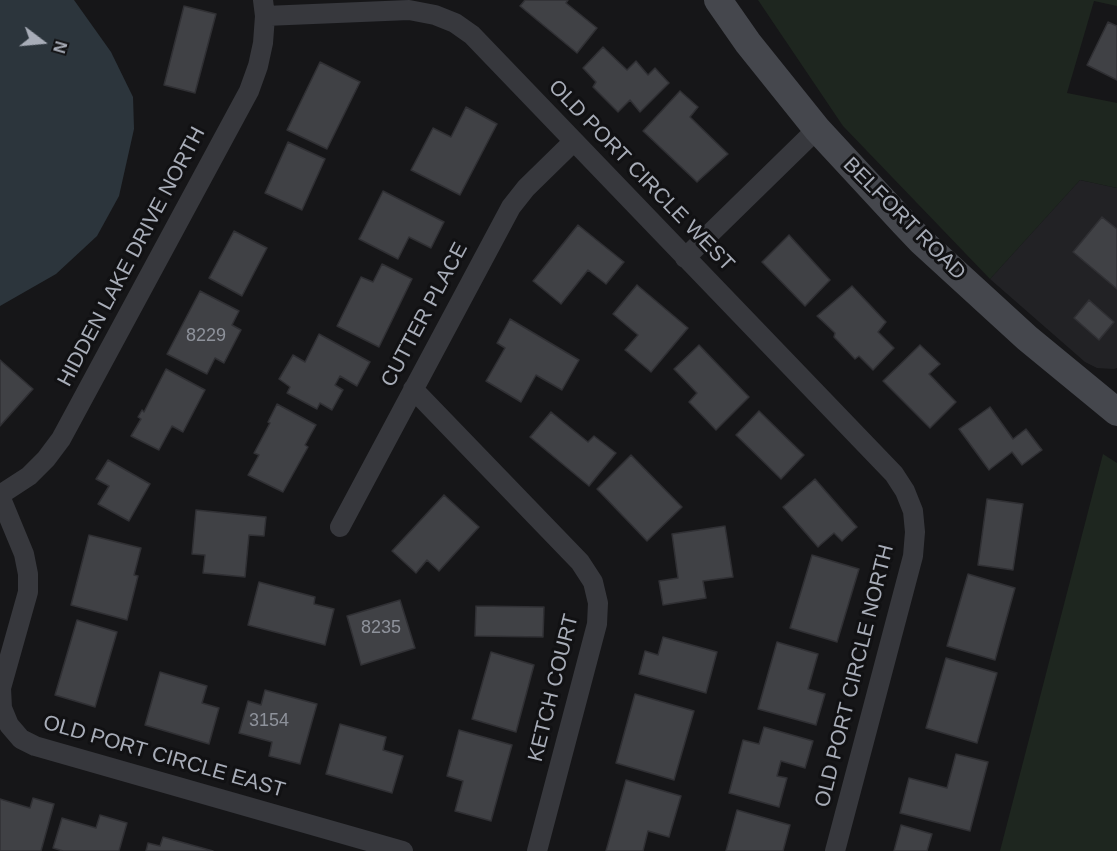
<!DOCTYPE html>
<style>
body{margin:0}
#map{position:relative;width:1117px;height:851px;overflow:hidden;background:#161618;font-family:Arial,sans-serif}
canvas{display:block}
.north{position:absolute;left:12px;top:12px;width:60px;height:60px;-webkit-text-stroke:4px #111113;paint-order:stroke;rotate:106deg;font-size:16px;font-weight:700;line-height:24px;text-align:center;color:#a8adb8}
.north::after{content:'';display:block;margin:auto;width:21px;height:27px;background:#a8adb8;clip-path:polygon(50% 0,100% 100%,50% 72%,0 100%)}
</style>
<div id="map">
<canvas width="1117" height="851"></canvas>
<div class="north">N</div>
</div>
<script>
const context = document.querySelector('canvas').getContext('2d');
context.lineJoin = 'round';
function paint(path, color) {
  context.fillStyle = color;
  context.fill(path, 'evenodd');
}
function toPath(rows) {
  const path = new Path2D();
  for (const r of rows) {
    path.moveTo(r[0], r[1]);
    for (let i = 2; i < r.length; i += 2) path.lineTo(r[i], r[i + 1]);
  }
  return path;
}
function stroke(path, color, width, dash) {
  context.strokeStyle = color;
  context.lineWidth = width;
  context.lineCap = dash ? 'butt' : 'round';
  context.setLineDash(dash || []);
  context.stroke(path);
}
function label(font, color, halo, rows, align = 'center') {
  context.font = font + ' Arial,sans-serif';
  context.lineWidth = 6;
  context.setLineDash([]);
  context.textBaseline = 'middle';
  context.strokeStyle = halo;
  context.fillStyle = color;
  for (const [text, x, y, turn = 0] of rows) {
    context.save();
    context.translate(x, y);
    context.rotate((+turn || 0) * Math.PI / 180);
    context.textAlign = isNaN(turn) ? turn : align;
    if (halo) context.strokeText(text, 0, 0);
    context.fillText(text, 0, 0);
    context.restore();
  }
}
const built = toPath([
 [1080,180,1117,188,1117,368,1114,369,1097,368,1085,362,990,279]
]);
const green = toPath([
 [758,0,1117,0,1117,6,1094,1,1067,93,1117,103,1117,188,1080,180,990,279,843,126],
 [1103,454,1117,463,1117,851,1000,851]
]);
const water = toPath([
 [0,0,74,0,111,52,133,97,134,129,119,196,97,236,56,274,0,306]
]);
const building = toPath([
 [525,0,568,0,566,3,597,28,577,53,520,6,525,0],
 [184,6,216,14,195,93,164,85,184,6],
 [1108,22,1117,26,1117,80,1087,65,1108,22],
 [603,47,627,70,636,61,648,75,655,68,669,83,640,112,630,100,618,112,593,87,596,82,583,68,603,47],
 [320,62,360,82,327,149,287,130,320,62],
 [680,91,698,107,690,117,728,154,697,182,643,131,680,91],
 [466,107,497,124,460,195,411,170,433,128,451,137,466,107],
 [288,142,325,159,302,210,265,193,288,142],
 [383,191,444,222,431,248,409,237,398,259,359,239,383,191],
 [1102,217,1117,229,1117,289,1073,252,1102,217],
 [578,225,624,262,606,284,588,270,561,304,533,281,578,225],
 [234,231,267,248,242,296,209,278,234,231],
 [789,235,830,280,805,306,762,262,789,235],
 [382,264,412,279,379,347,337,326,361,277,373,282,382,264],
 [637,285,688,328,651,372,625,350,638,335,613,314,637,285],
 [852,286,886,322,878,332,894,348,873,370,859,356,855,359,834,337,835,333,817,316,852,286],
 [200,291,239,311,232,325,241,330,224,363,215,358,207,374,167,354,200,291],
 [1089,300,1114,322,1099,340,1074,318,1089,300],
 [510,319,579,360,562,390,536,375,521,402,486,381,505,348,497,343,510,319],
 [319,334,370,362,357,386,340,376,335,385,343,390,332,410,320,403,317,409,287,393,290,387,279,379,293,355,305,362,319,334],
 [699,345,749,397,716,430,689,402,697,393,674,369,699,345],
 [920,345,940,364,929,374,956,402,930,428,883,381,920,345],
 [0,360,33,389,0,426,0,360],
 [166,369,205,390,183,432,172,426,159,450,131,436,141,419,138,417,142,410,144,412,166,369],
 [277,404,316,425,305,445,308,447,283,492,248,475,259,455,254,453,270,423,268,422,277,404],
 [990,407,1013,439,1026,429,1042,450,1022,465,1012,452,989,470,959,429,990,407],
 [759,411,804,455,781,479,736,435,759,411],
 [551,412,588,442,594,436,616,453,589,486,530,437,551,412],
 [631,455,682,507,647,541,597,489,631,455],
 [108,460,150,484,129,521,98,504,109,486,96,479,108,460],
 [815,479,857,527,842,541,834,533,818,547,783,507,815,479],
 [444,495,479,527,439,571,427,560,416,573,392,551,444,495],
 [987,499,1023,504,1013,570,978,565,987,499],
 [196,510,266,517,264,536,249,535,245,577,203,573,205,555,192,554,196,510],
 [725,526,733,577,703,581,706,598,663,605,659,581,678,578,672,534,725,526],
 [89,535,141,548,134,575,138,576,127,620,71,605,89,535],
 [812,555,859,569,837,642,790,628,812,555],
 [968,574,1015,588,995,660,947,646,968,574],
 [259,582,315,597,314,604,334,609,325,645,248,625,259,582],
 [400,600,415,648,361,665,347,616,400,600],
 [476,606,544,607,543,637,475,636,476,606],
 [77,620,117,632,95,707,55,695,77,620],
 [663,637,717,652,706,693,639,674,645,651,658,655,663,637],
 [777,642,818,654,808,689,825,694,816,725,758,709,777,642],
 [491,652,534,665,516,732,472,719,491,652],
 [946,658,997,673,977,743,926,728,946,658],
 [160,672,207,686,202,703,219,708,209,744,145,725,160,672],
 [265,690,317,704,300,764,269,756,272,742,239,733,248,701,261,705,265,690],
 [635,694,694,711,674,780,616,763,635,694],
 [340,724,386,737,383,750,403,756,392,793,326,774,340,724],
 [764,727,813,741,805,768,781,761,777,776,787,778,779,807,729,793,743,740,759,744,764,727],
 [459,730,512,745,491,821,455,811,463,781,447,776,459,730],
 [956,754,988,762,970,831,900,813,909,778,947,788,956,754],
 [626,780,681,796,669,837,648,831,643,851,606,851,626,780],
 [33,798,54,804,41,851,0,851,0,799,30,808,33,798],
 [737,810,790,825,783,851,726,851,737,810],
 [100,815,127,823,119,851,63,851,53,848,62,818,96,828,100,815],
 [901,825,932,834,927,851,894,851,901,825],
 [163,837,213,851,146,851,148,843,160,846,163,837]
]);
const street = toPath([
 [265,16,409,10,435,15,455,23,472,35,894,474,905,491,913,511,915,532,913,556,835,851],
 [685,258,817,129],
 [413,389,580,562,593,582,598,603,597,624,537,851],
 [0,495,29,476,46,459,61,439,249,91,258,66,263,43,265,16,263,0],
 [0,496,24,554,28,574,28,592,1,688,2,708,9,725,21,739,35,746,403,851],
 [340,527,511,207,526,188,573,142]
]);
const secondary = toPath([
 [718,0,748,43,817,129,904,223,921,241,1027,338,1117,412]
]);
const numberNames = [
 ["8229",206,336],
 ["8235",381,628],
 ["3154",269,721]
];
const streetNames = [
 ["OLD PORT CIRCLE WEST",641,176,46],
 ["BELFORT ROAD",904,219,45],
 ["HIDDEN LAKE DRIVE NORTH",132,257,-62],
 ["CUTTER PLACE",425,315,-62],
 ["OLD PORT CIRCLE NORTH",855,676,-76],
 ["KETCH COURT",554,688,-76],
 ["OLD PORT CIRCLE EAST",164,757,16]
];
paint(built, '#222225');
paint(green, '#1e261f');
paint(water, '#2c353c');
paint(building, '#404145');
stroke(building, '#303034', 1.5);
stroke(street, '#37383d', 20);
stroke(secondary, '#45474d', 28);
label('18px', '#8e929b', null, numberNames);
label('21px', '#a8adb8', '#111113', streetNames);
</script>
